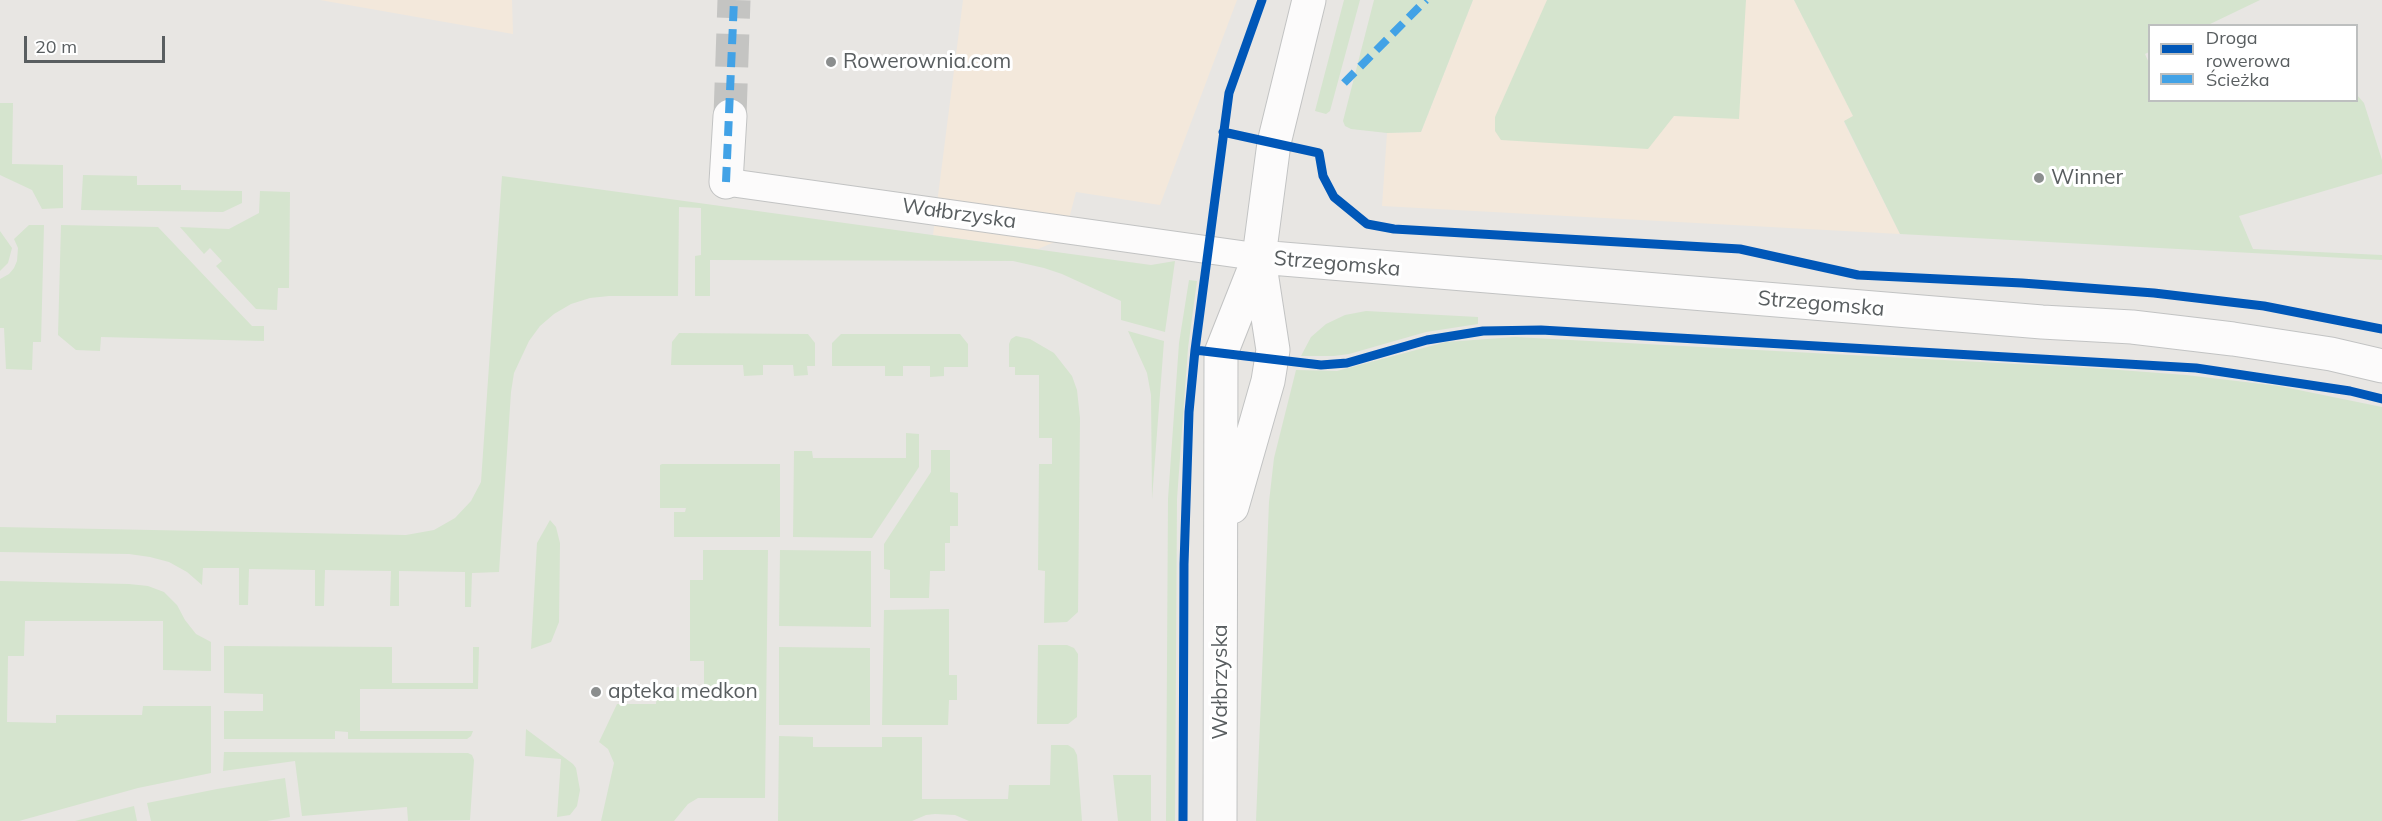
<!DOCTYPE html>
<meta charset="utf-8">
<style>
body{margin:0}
#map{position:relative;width:2382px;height:821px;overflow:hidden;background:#e8e6e3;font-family:Mulish,sans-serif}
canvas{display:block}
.legend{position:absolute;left:2148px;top:24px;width:210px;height:78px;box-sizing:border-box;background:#fff;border:2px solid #bdbfbf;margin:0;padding:8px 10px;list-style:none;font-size:18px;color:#595e60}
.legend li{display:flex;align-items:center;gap:12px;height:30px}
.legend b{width:30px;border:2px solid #bdbfbf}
.scale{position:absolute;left:24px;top:36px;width:141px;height:27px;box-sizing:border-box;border:3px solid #595e60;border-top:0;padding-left:8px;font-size:18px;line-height:21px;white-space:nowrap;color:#595e60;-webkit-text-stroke:4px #fff;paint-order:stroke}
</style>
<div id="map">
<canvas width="2382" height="821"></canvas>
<ul class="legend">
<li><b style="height:8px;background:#0057b8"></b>Droga rowerowa</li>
<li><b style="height:8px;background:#42a2e6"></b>Ścieżka</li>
</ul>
<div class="scale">20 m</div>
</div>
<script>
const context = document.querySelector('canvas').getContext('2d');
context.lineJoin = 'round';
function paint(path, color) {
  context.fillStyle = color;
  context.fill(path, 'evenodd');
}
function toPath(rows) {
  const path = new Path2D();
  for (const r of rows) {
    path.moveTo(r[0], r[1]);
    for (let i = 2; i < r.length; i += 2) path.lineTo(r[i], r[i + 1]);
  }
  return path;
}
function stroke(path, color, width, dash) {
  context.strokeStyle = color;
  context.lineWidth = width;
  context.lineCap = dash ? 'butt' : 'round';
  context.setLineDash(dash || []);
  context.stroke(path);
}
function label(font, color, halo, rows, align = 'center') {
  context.font = font + ' Mulish,sans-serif';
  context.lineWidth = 6;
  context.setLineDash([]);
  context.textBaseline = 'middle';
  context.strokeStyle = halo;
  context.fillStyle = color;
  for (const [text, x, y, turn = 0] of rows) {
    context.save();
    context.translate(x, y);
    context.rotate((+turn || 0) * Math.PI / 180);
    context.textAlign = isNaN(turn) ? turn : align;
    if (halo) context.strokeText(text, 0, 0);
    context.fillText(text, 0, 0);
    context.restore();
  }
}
const commercial = toPath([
 [320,0,512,0,513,34],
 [963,0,1237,0,1160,205,1076,192,1064,238,1038,249,933,235],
 [1473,0,1794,0,1854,117,1844,122,1900,234,1382,206,1387,133,1421,132]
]);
const green = toPath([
 [1344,0,1360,0,1330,111,1326,114,1315,111],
 [1374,0,1473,0,1421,132,1387,133,1351,129,1345,126,1343,121],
 [1547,0,1746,0,1739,119,1674,116,1648,149,1501,140,1495,131,1495,117],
 [1794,0,2260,0,2208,25,2150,26,2149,52,2145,54,2149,63,2150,100,2356,100,2357,95,2364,103,2382,160,2382,174,2239,216,2253,249,2382,255,2382,260,1900,234,1844,121,1853,116],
 [0,103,13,103,12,164,63,165,63,208,42,209,32,190,0,175],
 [83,175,137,176,137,185,181,185,181,190,242,191,242,203,223,212,81,210],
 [502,176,1151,265,1175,261,1165,332,1121,320,1121,301,1062,274,1044,268,1013,261,710,260,710,296,695,296,695,256,701,255,701,208,679,207,678,296,609,296,590,298,571,304,554,314,540,326,529,341,514,373,511,392,499,572,472,573,471,607,465,607,465,572,399,571,399,606,390,606,391,571,325,570,324,606,315,606,315,570,249,569,248,605,239,605,239,568,203,568,202,585,187,572,169,562,150,557,129,554,0,552,0,527,406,535,434,530,455,518,471,501,481,482],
 [260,191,290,192,289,288,278,288,277,310,256,309,216,266,222,261,210,248,204,254,180,227,229,229,259,213],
 [29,225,44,225,41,342,33,342,32,370,6,369,4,328,0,328,0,279,9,274,14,268,17,261,18,248,14,239],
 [61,225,158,227,252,326,264,326,264,341,101,337,100,351,76,350,58,335],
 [0,231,12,248,8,263,0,271],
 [1189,280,1197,281,1188,348,1177,499,1175,821,1166,821,1168,499,1179,343],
 [1366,311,1478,317,1478,324,1426,332,1349,354,1334,356,1301,356,1311,337,1326,324,1345,315],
 [1128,331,1164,341,1152,499,1151,395,1147,373],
 [679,333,808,334,815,343,815,366,807,366,808,375,794,376,793,365,763,365,763,375,744,376,743,365,671,365,672,342],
 [841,334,960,334,968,344,968,367,944,367,944,376,930,377,930,366,903,366,903,376,885,376,885,366,832,366,832,343],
 [1016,336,1030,339,1054,353,1072,376,1077,390,1080,418,1078,612,1067,622,1044,623,1045,571,1038,570,1039,464,1052,464,1052,438,1039,438,1039,375,1015,375,1015,367,1009,367,1009,344,1011,339],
 [1515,337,2093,368,2186,375,2279,386,2382,407,2382,821,1256,821,1269,502,1274,458,1296,370,1337,371,1446,342],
 [906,433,919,434,919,467,872,538,793,537,794,451,812,451,813,458,906,458],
 [931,450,950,450,950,492,958,493,958,526,950,526,950,543,945,543,945,571,930,571,929,598,890,598,890,570,884,569,884,544,931,472],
 [662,464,780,464,780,537,674,537,674,512,685,512,686,508,660,508,660,465],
 [550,520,556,527,560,543,559,622,551,642,531,649,537,543],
 [703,550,768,550,765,798,698,798,688,804,674,821,601,821,614,763,608,749,599,742,617,704,656,704,657,687,704,687,704,661,690,661,690,580,703,580],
 [780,550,871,551,871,627,779,626],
 [0,581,129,584,148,586,164,592,177,605,185,620,196,634,211,642,211,671,163,670,163,621,25,621,24,656,8,656,7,722,56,723,56,715,142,715,143,706,211,706,211,773,138,788,19,821,0,821],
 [949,609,949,675,957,675,957,700,949,700,948,725,882,725,884,610],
 [1038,645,1067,645,1074,648,1078,654,1077,717,1068,724,1037,724],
 [224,646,392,647,392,683,473,683,473,647,479,647,478,689,360,689,360,731,473,731,471,736,467,739,348,739,348,732,335,731,335,739,224,739,224,711,263,711,263,694,224,693],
 [779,647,870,648,870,725,779,725],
 [526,729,573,764,576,768,580,790,577,806,570,815,557,817,561,759,525,756],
 [779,736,813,737,813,747,882,747,882,737,922,737,922,799,1008,799,1009,785,1050,785,1051,745,1068,745,1074,749,1077,755,1082,821,969,821,955,815,935,814,926,815,912,821,778,821],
 [224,752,468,753,472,755,474,760,470,820,408,821,407,807,302,816,295,761,223,771],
 [1113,775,1151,775,1151,821,1118,821],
 [285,778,290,817,267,821,151,821,147,803,217,789],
 [134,806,137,821,75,821]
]);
const minorTunnel = toPath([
 [730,116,734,0]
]);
const service = toPath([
 [726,182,1259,257]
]);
const minor = toPath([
 [726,182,730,116],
 [1259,257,2042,322,2132,327,2233,339,2331,354,2382,366],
 [1232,507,1268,381,1273,350,1259,259],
 [1220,821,1221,353,1259,257,1274,143,1309,0]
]);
const quiet = toPath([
 [1344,83,1426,0],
 [726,182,734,0]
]);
const cycleway = toPath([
 [1223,132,1319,153,1323,176,1334,197,1367,224,1394,229,1740,249,1858,275,2022,283,2154,293,2264,306,2382,329],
 [1195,350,1321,365,1347,363,1427,340,1483,331,1541,330,2196,368,2350,391,2382,399],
 [1183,821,1184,564,1189,412,1195,350,1229,93,1262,0]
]);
const markers = [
 [831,62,6,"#8b8e8e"],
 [2039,178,6,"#8b8e8e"],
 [596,692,6,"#8b8e8e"]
];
const poiNames = [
 ["Rowerownia.com",843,62],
 ["Winner",2051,178],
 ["apteka medkon",608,692]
];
const streetNames = [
 ["Wałbrzyska",959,214,8],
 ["Strzegomska",1337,264,5],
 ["Strzegomska",1821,304,5],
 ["Wałbrzyska",1221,682,-90]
];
paint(commercial, '#f3e8db');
paint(green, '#d5e4ce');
stroke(minorTunnel, '#c4c4c2', 33, [33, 16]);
stroke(service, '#c2c3c3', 29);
stroke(minor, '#c2c3c3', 35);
stroke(service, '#fcfbfb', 27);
stroke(minor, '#fcfbfb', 33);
stroke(quiet, '#42a2e6', 8, [15, 8]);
stroke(cycleway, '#0057b8', 9);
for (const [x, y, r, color] of markers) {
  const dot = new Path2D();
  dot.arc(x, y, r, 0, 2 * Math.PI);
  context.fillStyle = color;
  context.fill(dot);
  stroke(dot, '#fff', 2);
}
label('21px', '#595e60', '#fff', poiNames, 'left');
label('21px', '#595e60', '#fff', streetNames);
</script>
